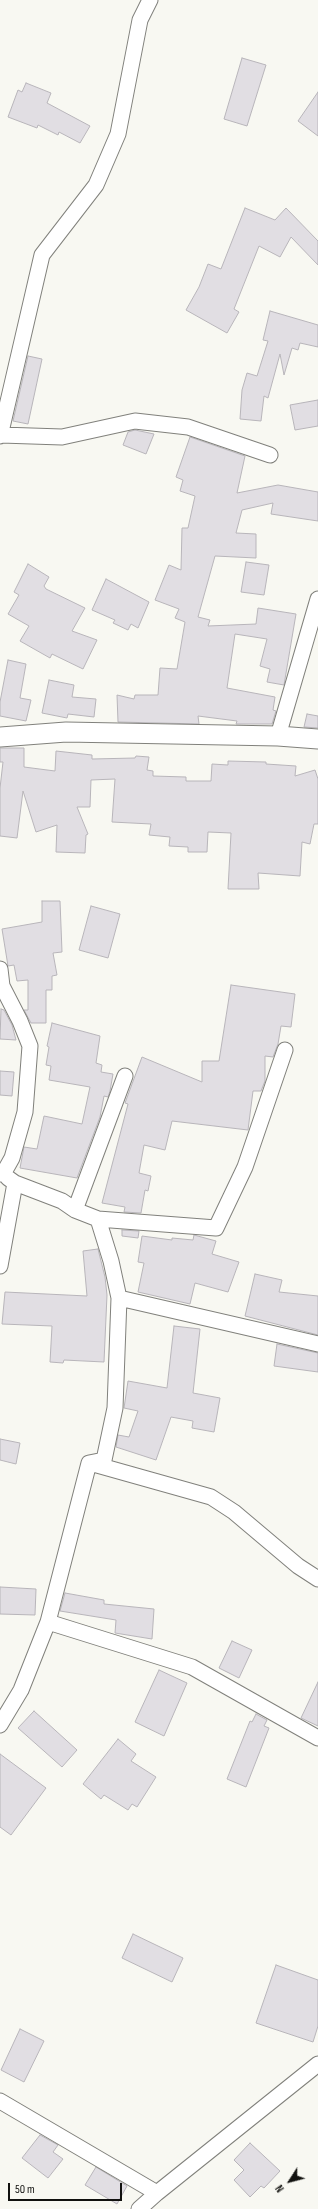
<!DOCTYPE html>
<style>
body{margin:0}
#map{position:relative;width:318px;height:2209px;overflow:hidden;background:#f8f8f2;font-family:"Sofia Sans Condensed",sans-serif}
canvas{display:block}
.north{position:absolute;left:270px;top:2161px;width:40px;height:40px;-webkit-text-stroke:3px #f8f8f2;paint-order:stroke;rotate:234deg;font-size:11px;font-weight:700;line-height:16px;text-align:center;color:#11110f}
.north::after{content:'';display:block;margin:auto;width:14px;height:18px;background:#11110f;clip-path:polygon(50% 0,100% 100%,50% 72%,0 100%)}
.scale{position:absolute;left:8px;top:2183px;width:114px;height:18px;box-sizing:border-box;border:2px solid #11110f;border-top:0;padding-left:5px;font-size:12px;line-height:14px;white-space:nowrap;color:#11110f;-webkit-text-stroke:3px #f8f8f2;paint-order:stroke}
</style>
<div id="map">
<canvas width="318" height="2209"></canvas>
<div class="north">N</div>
<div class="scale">50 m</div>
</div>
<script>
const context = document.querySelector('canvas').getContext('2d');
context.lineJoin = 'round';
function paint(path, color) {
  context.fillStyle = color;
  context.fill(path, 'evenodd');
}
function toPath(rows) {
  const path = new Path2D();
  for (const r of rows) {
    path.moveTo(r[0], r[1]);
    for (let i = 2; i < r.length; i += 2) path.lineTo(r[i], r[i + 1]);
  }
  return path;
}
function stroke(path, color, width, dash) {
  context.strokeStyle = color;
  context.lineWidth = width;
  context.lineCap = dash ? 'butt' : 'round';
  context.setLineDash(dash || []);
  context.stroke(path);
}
const building = toPath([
 [242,58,266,65,247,126,224,119,242,58],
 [26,83,51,93,47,103,90,126,80,143,59,132,58,135,38,125,37,128,8,117,18,90,22,92,26,83],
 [318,92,318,136,298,121,318,92],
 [245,208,275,220,286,208,318,241,318,265,291,237,280,257,259,246,234,309,239,312,227,333,186,310,199,287,208,264,221,269,245,208],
 [270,311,318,325,318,347,300,343,298,350,292,348,284,375,280,354,268,398,264,396,261,421,240,419,242,390,247,373,257,376,268,341,263,340,270,311],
 [28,356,42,359,28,424,13,421,28,356],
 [318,400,318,426,295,430,290,405,318,400],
 [135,430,154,434,146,454,123,445,128,432,135,430],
 [190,437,245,456,237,493,278,485,318,492,318,521,271,514,273,503,242,510,236,533,256,534,256,558,215,556,198,617,210,620,208,626,256,624,258,608,296,614,284,685,267,682,270,669,260,666,267,639,235,634,227,688,275,697,273,710,276,711,272,724,236,724,237,721,198,716,199,724,118,722,117,695,134,699,135,695,158,695,160,668,177,669,185,622,175,618,179,609,155,600,169,565,181,570,182,528,188,528,195,496,180,491,183,480,176,477,190,437],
 [246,562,269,565,264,595,241,592,246,562],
 [28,564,49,577,44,586,46,589,85,608,72,631,97,640,83,669,52,654,50,658,20,641,29,626,8,614,19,595,14,592,28,564],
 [106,579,149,602,138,628,131,624,128,630,113,623,115,620,92,610,106,579],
 [8,660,26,664,20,698,31,700,26,721,0,716,0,702,8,660],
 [49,680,74,685,72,697,96,699,94,717,68,714,67,718,42,713,49,680],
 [307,714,318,716,318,728,304,727,307,714],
 [0,748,24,748,24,767,55,771,56,751,92,755,92,759,135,758,136,756,149,757,147,770,153,771,153,776,186,777,186,781,211,781,212,764,228,765,228,761,266,762,266,764,296,766,295,776,315,770,318,779,318,824,314,824,310,844,302,842,300,876,258,873,259,889,228,889,231,833,208,832,207,852,188,852,188,847,169,846,170,837,149,835,151,824,112,822,115,779,91,780,90,807,77,807,88,834,86,835,85,853,56,852,57,825,36,832,23,791,17,838,0,836,0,788,3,762,0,762,0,748],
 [42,901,60,901,62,952,53,953,57,975,52,976,52,990,46,990,46,1023,31,1023,24,1010,28,1010,28,980,17,981,14,965,8,966,2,929,42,922,42,901],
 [91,906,120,914,108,958,79,950,91,906],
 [231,985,295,994,291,1027,281,1026,278,1044,273,1057,265,1056,265,1081,261,1091,253,1091,248,1130,172,1121,165,1150,144,1145,139,1173,151,1176,148,1191,145,1190,141,1213,124,1212,125,1207,102,1203,128,1104,125,1103,142,1057,202,1082,202,1061,219,1061,231,985],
 [1,1009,4,1010,12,1025,16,1040,0,1039,1,1009],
 [52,1023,100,1036,96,1063,102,1065,101,1072,113,1074,110,1091,108,1097,104,1096,100,1117,77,1178,20,1168,24,1147,37,1149,44,1116,82,1124,90,1087,49,1080,51,1066,46,1065,49,1047,47,1046,52,1023],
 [0,1071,14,1072,12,1096,0,1095,0,1071],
 [122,1230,139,1231,138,1238,122,1236,122,1230],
 [194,1235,216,1241,212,1254,239,1262,228,1292,195,1283,190,1304,138,1292,144,1263,138,1262,142,1236,172,1240,172,1238,193,1240,194,1235],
 [98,1249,105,1277,107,1295,104,1362,64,1360,63,1363,50,1362,52,1326,2,1324,5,1292,87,1296,83,1251,98,1249],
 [255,1274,282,1280,279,1292,318,1296,318,1335,245,1316,255,1274],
 [174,1326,200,1329,193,1393,220,1398,214,1432,192,1428,193,1421,171,1417,156,1460,116,1447,118,1435,129,1437,138,1411,124,1408,128,1381,167,1388,174,1326],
 [277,1344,318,1353,318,1372,274,1366,277,1344],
 [0,1439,20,1443,16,1464,0,1460,0,1439],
 [0,1587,36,1589,35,1615,0,1614,0,1587],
 [65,1593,104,1600,104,1604,154,1609,152,1639,115,1633,116,1620,60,1611,65,1593],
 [232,1641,252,1650,239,1678,219,1668,232,1641],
 [159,1670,187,1683,164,1736,135,1722,159,1670],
 [318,1682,318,1726,301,1718,318,1682],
 [34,1711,77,1750,62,1767,18,1728,34,1711],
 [256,1714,267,1720,264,1726,269,1728,246,1787,227,1779,250,1721,252,1722,256,1714],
 [118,1739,136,1754,131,1761,156,1777,137,1807,132,1804,128,1810,104,1795,101,1799,83,1784,118,1739],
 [0,1754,46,1788,11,1835,0,1827,0,1754],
 [133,1934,183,1958,172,1982,122,1958,133,1934],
 [276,1965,318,1980,318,2026,313,2042,256,2023,276,1965],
 [20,2029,44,2041,24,2082,1,2070,20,2029],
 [40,2135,58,2145,53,2152,63,2159,48,2178,22,2158,40,2135],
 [250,2143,280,2171,264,2188,261,2186,250,2197,234,2180,244,2170,234,2160,250,2143],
 [96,2167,127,2186,117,2204,85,2185,96,2167]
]);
const minor = toPath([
 [1,435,62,437,135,421,188,427,270,455],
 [0,436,42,255,96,185,118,134,140,20,150,0],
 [278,736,318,599],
 [0,969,2,986,20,1021,30,1046,25,1112,12,1158,3,1174,0,1174],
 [75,1210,125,1076],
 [98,1219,216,1228,245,1167,285,1050],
 [0,1266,15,1183,8,1178],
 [119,1298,318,1344],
 [90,1463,211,1497,234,1512,298,1566,318,1579],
 [48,1622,192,1667,318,1738],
 [0,1725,21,1690,48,1622,89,1463,104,1460,115,1408,119,1298,111,1261,98,1219,75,1210,62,1201,15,1183],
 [0,2101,157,2193],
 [139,2209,157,2193,318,2064]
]);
const tertiary = toPath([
 [0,737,66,732,278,736,318,739]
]);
paint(building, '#e1dee3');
stroke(building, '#b8b5ba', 1);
stroke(minor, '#81817c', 17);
stroke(tertiary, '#81817c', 21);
stroke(minor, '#fff', 15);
stroke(tertiary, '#fff', 19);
</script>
